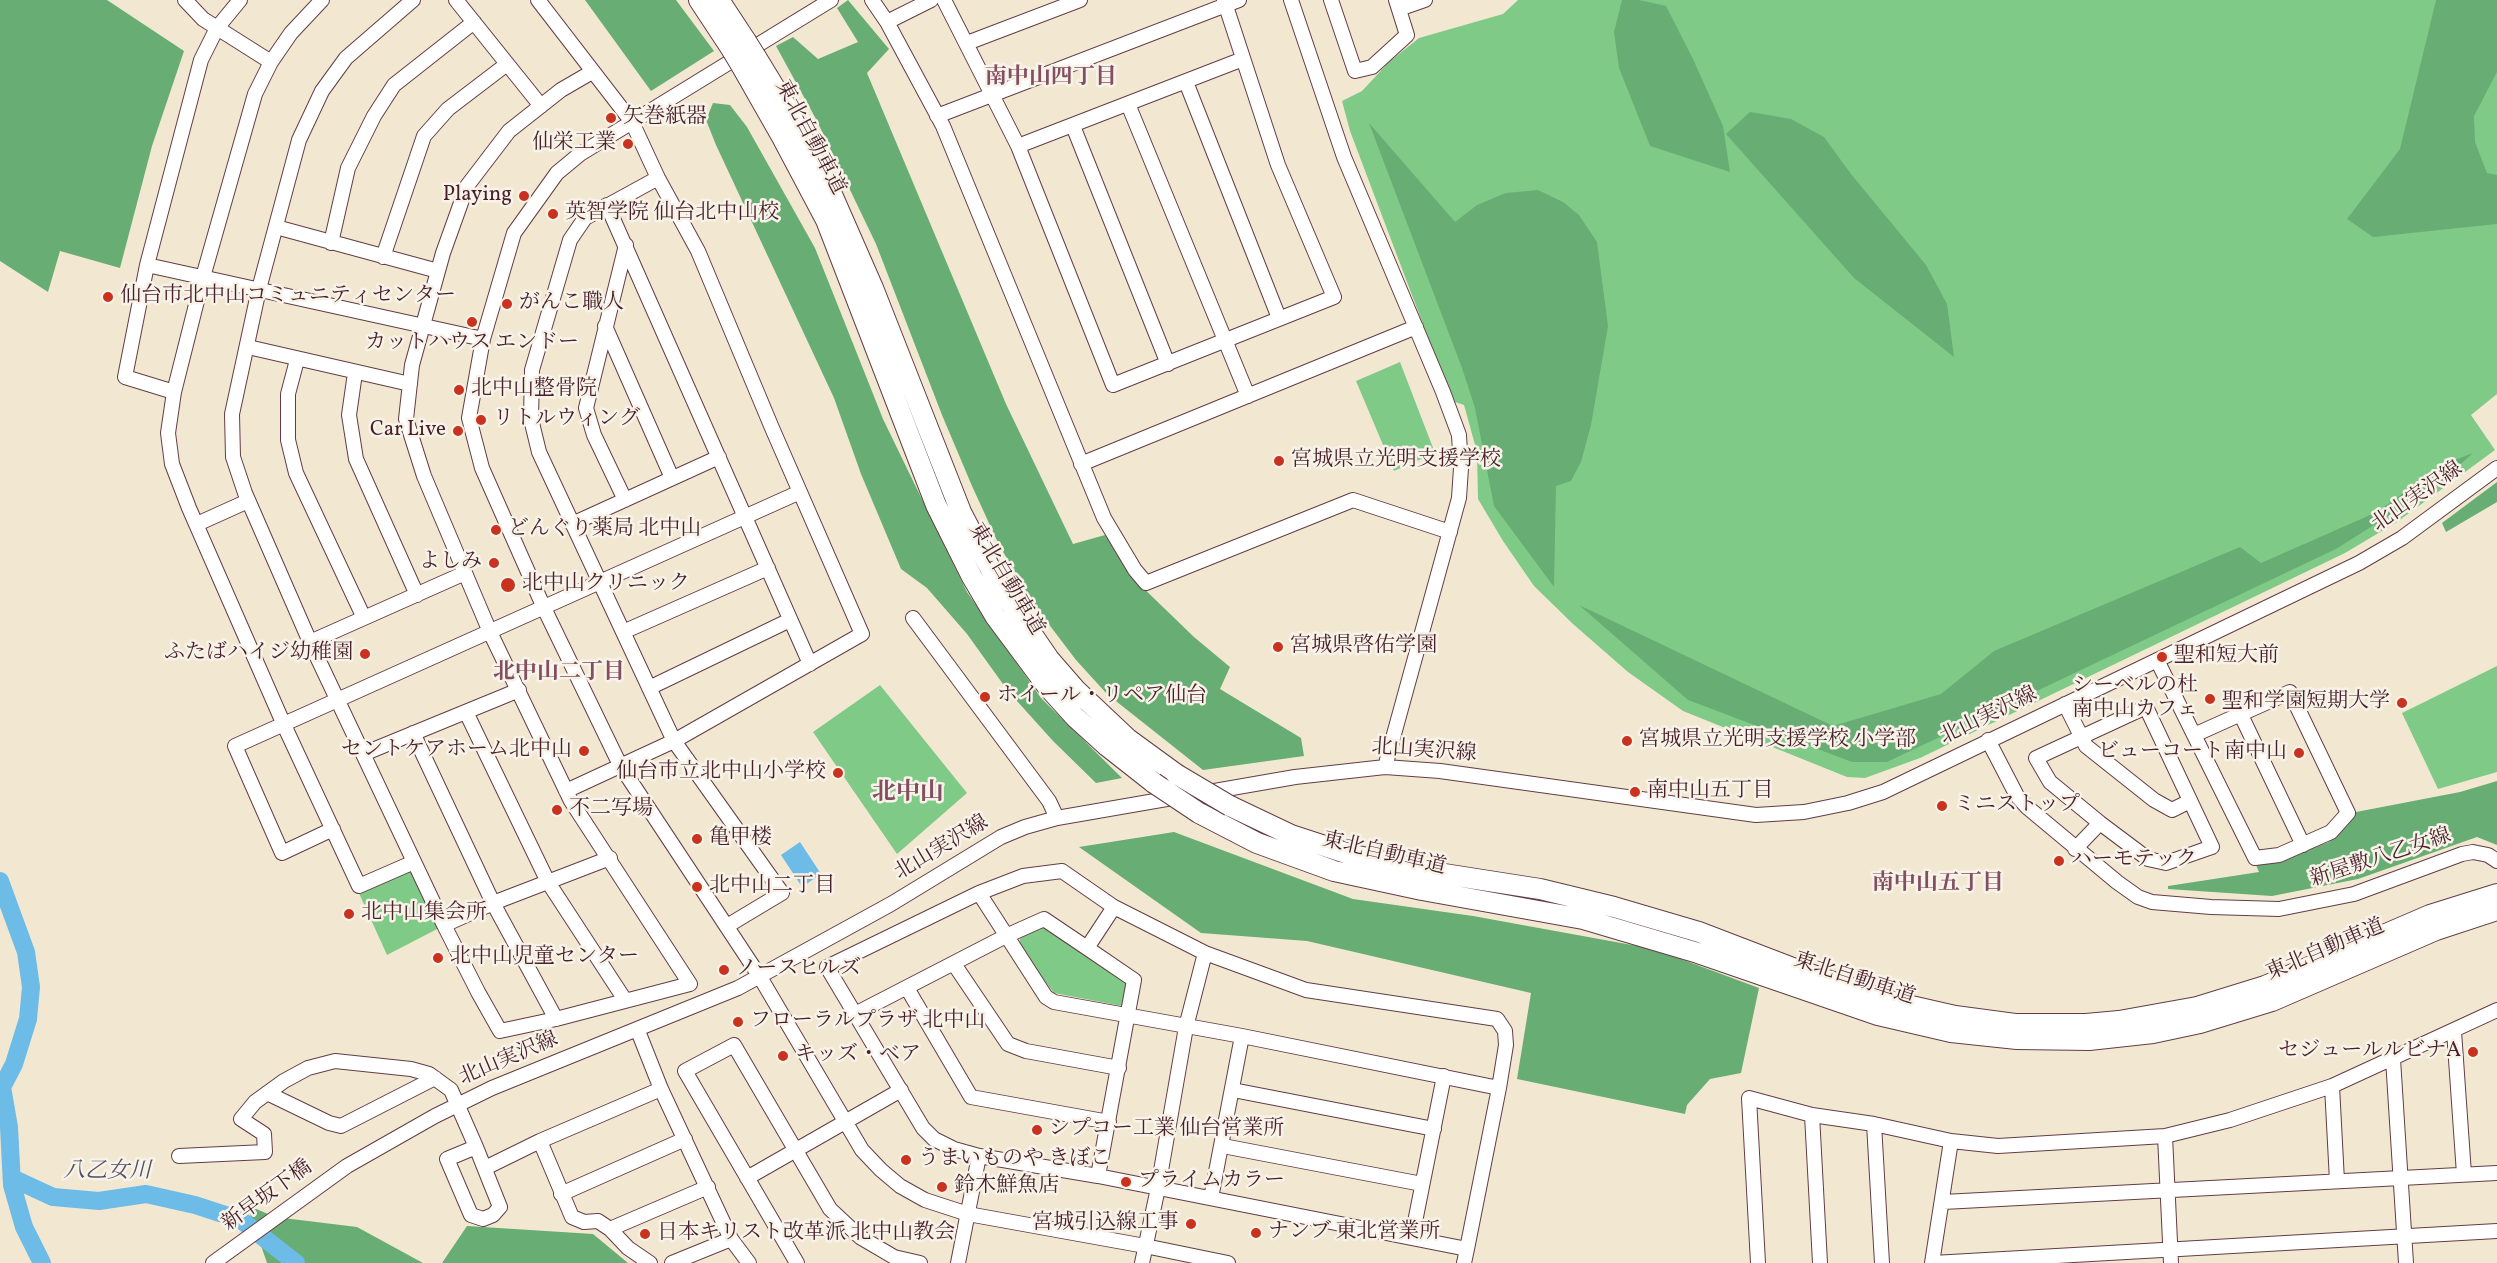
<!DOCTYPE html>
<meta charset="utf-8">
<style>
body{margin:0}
canvas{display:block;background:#f2e8d2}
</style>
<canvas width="2497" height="1263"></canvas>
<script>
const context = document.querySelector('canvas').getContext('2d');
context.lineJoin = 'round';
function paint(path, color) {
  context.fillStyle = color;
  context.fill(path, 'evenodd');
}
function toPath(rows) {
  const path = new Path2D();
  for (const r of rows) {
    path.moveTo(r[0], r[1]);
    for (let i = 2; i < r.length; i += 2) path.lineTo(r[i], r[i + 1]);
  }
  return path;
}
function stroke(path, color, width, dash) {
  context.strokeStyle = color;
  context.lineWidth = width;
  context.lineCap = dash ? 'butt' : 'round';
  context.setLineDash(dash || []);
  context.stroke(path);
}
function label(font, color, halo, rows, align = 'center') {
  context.font = font + ' Vollkorn,"Noto Serif JP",serif';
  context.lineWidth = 5;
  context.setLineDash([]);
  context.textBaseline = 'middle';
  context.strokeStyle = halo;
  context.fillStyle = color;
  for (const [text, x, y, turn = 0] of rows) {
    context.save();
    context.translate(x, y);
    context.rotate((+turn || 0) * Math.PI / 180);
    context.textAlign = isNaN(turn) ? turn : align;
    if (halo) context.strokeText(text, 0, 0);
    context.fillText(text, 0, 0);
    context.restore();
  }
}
const green = toPath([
 [1518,0,2497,0,2497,394,2471,415,2495,450,2397,522,2345,553,1920,758,1865,778,1847,777,1683,711,1628,672,1573,624,1534,586,1503,541,1478,499,1477,452,1464,405,1452,401,1350,131,1342,101,1362,91,1389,62,1419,38,1503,14],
 [1400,362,1435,453,1394,471,1356,381],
 [2497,666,2497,772,2438,789,2402,713],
 [880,685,967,793,897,854,813,732],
 [408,867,415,871,441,927,387,955,358,891],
 [1046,927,1127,977,1128,1002,1122,1006,1054,993,1019,947,1020,938,1039,928]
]);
const forest = toPath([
 [0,0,107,0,184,51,152,146,120,268,60,251,48,292,0,261],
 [585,0,676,0,714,51,651,91],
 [848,0,889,49,867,73,1006,404,1073,544,1105,535,1135,580,1194,637,1230,667,1220,689,1301,738,1304,756,1203,770,1107,694,1076,660,1035,606,999,545,972,486,942,415,876,244,816,119,776,46,793,37,818,59,858,42,837,8],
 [1622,0,1639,0,1666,6,1693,59,1723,126,1730,172,1650,146,1619,68,1614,32],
 [2436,0,2497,0,2497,72,2474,116,2475,142,2487,173,2497,175,2497,224,2373,237,2347,219,2400,149],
 [713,103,730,105,747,127,815,248,883,419,967,592,1041,698,1122,778,1096,783,1053,741,1008,691,967,634,927,588,901,569,861,474,834,398,716,145,706,120],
 [1750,112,1791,119,1824,137,1851,174,1926,265,1947,304,1954,357,1854,278,1726,134],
 [1369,123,1455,222,1477,205,1506,193,1538,190,1563,202,1579,215,1597,242,1608,326,1591,425,1581,462,1571,481,1556,486,1554,587,1494,506,1475,408,1462,368],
 [2473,453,2437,485,2336,549,1887,762,1852,762,1688,700,1579,605,1833,726,1941,694,1994,651,2240,547,2261,563,2377,512,2442,465],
 [2497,482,2497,502,2446,532,2442,523],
 [2497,781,2497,845,2477,837,2358,879,2272,896,2168,889,2168,886,2259,872,2256,865,2281,860,2329,842,2356,812,2460,792],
 [1174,832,1353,899,1473,916,1654,949,1759,988,1741,1073,1710,1079,1687,1105,1685,1114,1517,1079,1531,993,1307,941,1201,933,1079,847],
 [247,1205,275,1217,357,1227,423,1263,267,1263],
 [467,1226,593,1234,628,1263,442,1263]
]);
const water = toPath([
 [800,842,821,874,802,887,781,855]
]);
const river = toPath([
 [0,881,26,952,31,987,28,1019,14,1064,0,1091],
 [2,1087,9,1127,12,1185,24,1227,42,1263],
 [12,1178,53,1197,99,1201,146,1194,195,1205,241,1220,296,1263]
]);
const minor = toPath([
 [185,0,203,19,271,62],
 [322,0,291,33,271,62,255,94,203,277,174,392,168,433,172,464,189,508,284,725,359,886,414,862],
 [413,0,346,58,322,91,299,140,259,289,232,414,233,457,245,493,310,642,444,925,478,992,500,1031,556,1019,690,984,571,801,490,632,424,476,406,419,412,365,443,253,467,186,509,131,561,90,592,72],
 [456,0,541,106],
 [538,0,632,122,658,178,698,251,772,428,862,634,674,741,566,791],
 [831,0,580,154,557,173,514,233,483,339,469,418,482,468,544,608,620,765,760,977,862,1150,881,1170,900,1186,925,1200,968,1214,1145,1246,1228,1263],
 [872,0,887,22,943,126,1104,518,1135,570,1146,583,1353,500,1450,532],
 [944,0,1018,146,1113,385,1334,297,1278,165,1224,0],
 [1291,0,1344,157,1443,392,1459,435,1461,468,1459,498,1385,767],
 [1331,0,1355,71,1372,67,1407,35,1396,0],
 [1399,9,1425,0],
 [887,22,931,0],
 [967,43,1080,0],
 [1186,82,1279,318],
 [1128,104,1248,396],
 [937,116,1239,0],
 [1073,126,1168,364],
 [1018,146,1243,59],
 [658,178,585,218,570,240,532,370,531,419,539,452,674,741,782,893,727,926],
 [607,205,810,664],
 [276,227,438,271],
 [331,243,348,168,374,116,394,85,474,22],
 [383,257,424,136,448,109,507,64],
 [147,265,483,339],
 [605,326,672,478],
 [248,347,410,384],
 [297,360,288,394,288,440,296,473,364,618],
 [355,373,349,415,356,459,417,595],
 [174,392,125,377,147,265,201,60,217,28,240,0],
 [1081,464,1416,327],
 [625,500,594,435,586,408,626,245],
 [197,524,248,501],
 [572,524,719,457],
 [913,618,1049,801,1057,818],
 [623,632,768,568],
 [310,642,465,573],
 [2157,660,2194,735,2255,858,2279,855,2331,832,2348,813,2290,692,2194,735],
 [649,688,790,620],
 [2065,704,2086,746,2154,800,2172,810,2190,801],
 [2146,707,2212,847,2166,863,2148,859,2100,823,2050,782,2036,758,2146,707],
 [466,712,548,882,625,1000],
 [2241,715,2303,845],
 [413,733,493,903,556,1019],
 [1988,740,2017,796,2027,807,2117,882,2138,897,2152,902,2211,907,2279,909,2354,894,2462,854,2473,852,2488,855,2497,861],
 [363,754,519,690],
 [1203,793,1295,777,1385,767,1440,771,1756,815,1804,812,1848,803,1883,792,2359,563,2402,538,2497,468],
 [333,829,282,853,235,746,800,492],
 [2075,849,2100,823],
 [979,893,1046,997,1054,1002,1242,1036,1499,1088],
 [444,925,493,903,610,858],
 [1087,948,1114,907],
 [954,964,1008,1044,1026,1051,1119,1068],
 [907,988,971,1097,1109,1122],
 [855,1014,1006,936,1044,919,1087,948,1134,980,1098,1176],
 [638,1031,661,1089,731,1239,749,1263],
 [2454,1031,2464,1174],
 [2393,1059,2406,1263],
 [2332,1086,2337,1181],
 [1233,1090,1434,1129],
 [267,1093,329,1123,341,1126,435,1078],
 [1812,1115,1820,1263],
 [1874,1124,1882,1263],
 [2165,1136,2171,1263],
 [540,1141,572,1217,584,1222,598,1221,610,1229,628,1248,650,1263],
 [1223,1146,1422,1184],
 [179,1156,265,1152,264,1134,241,1119,255,1102,284,1081,308,1068,335,1061,411,1069,429,1074,451,1090,476,1147,500,1207,493,1215,483,1219,471,1215,447,1159,476,1147],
 [485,1168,540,1141,661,1089],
 [747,1178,901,1090],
 [561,1194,685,1139],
 [1211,1198,1242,1036],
 [1943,1202,2497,1173],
 [610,1229,708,1187],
 [1412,1237,1444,1076],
 [213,1263,347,1166,435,1116,492,1088,738,988,891,904,1001,837,1025,827,1057,818,1178,797],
 [672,1263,731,1239],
 [797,1263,685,1071,734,1045,830,1209,860,1237,894,1257,920,1263],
 [958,1263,979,1156],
 [1142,1263,1158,1188,1186,1027,1205,953],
 [1464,1263,1467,1249,1499,1088,1506,1045,1505,1031,1497,1019,1306,990,1205,953,1114,907,1062,871,1023,876,979,893,827,967,923,1128,934,1139,954,1149,979,1156,1098,1176,1467,1249],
 [1758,1263,1749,1098,1812,1115,1874,1124,1951,1141,1998,1146,2165,1136,2230,1120,2332,1086,2497,1010],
 [1932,1263,1951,1141],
 [1933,1263,2497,1231]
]);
const highway = toPath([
 [699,0,732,50],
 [719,0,746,41],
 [756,57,784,103,830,190,873,288,961,512,1001,589,1049,659,1076,690,1128,739,1176,774],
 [741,65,782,137,826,220,936,505,972,577,995,616,1047,686,1075,717,1107,746,1154,783],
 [1230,806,1291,835,1349,854,1425,871,1540,889,1614,907,1699,932,1798,970,1885,1000,1955,1016,2015,1024,2086,1024,2119,1021,2197,1007,2265,986,2430,915,2497,894],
 [1199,813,1257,843,1334,871,1422,890,1583,919,1698,953,1878,1015,1951,1032,2017,1039,2089,1040,2153,1033,2200,1023,2272,1001,2436,930,2497,910]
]);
const highwayBridge = toPath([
 [746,41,756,57],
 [732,50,741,65],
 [1176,774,1230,806],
 [1154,783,1199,813]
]);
const markers = [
 [611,118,6,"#c8321e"],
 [628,144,6,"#c8321e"],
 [524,196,6,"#c8321e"],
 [553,214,6,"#c8321e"],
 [108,297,6,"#c8321e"],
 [507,304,6,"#c8321e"],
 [472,322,6,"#c8321e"],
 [459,390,6,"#c8321e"],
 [481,420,6,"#c8321e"],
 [458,431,6,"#c8321e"],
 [1279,461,6,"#c8321e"],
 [496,530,6,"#c8321e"],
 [494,563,6,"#c8321e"],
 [508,585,8,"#c8321e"],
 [1278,647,6,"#c8321e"],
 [365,654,6,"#c8321e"],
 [2162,657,6,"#c8321e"],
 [985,697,6,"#c8321e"],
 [2210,699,6,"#c8321e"],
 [2402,703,6,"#c8321e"],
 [1627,741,6,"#c8321e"],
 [584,751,6,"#c8321e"],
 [2299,753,6,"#c8321e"],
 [838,773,6,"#c8321e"],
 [1635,792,6,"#c8321e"],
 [1942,806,6,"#c8321e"],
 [557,810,6,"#c8321e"],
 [697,839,6,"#c8321e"],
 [2059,861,6,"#c8321e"],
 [697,887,6,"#c8321e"],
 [349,914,6,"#c8321e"],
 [438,958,6,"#c8321e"],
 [724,970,6,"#c8321e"],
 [738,1022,6,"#c8321e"],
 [2473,1052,6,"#c8321e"],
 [783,1056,6,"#c8321e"],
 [1037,1130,6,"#c8321e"],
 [906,1160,6,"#c8321e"],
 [1126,1182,6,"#c8321e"],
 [942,1187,6,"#c8321e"],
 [1191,1224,6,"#c8321e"],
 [1256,1233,6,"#c8321e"],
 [645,1234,6,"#c8321e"]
];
const poiNames = [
 ["矢巻紙器",623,118],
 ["仙栄工業",616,144,"right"],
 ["Playing",512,196,"right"],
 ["英智学院 仙台北中山校",565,214],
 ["仙台市北中山コミュニティセンター",120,297],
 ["がんこ職人",519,304],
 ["カットハウス エンドー",472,344,"center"],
 ["北中山整骨院",471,390],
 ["リトルウィング",493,420],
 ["Car Live",446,431,"right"],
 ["宮城県立光明支援学校",1291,461],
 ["どんぐり薬局 北中山",508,530],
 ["よしみ",482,563,"right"],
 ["北中山クリニック",522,585],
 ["宮城県啓佑学園",1290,647],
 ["ふたばハイジ幼稚園",353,654,"right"],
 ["聖和短大前",2174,657],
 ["シーベルの杜",2198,687,"right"],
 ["南中山カフェ",2198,711,"right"],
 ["ホイール・リペア仙台",997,697],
 ["聖和学園短期大学",2390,703,"right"],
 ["宮城県立光明支援学校 小学部",1639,741],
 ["セントケアホーム北中山",572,751,"right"],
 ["ビューコート南中山",2287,753,"right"],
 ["仙台市立北中山小学校",826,773,"right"],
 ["南中山五丁目",1647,792],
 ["ミニストップ",1954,806],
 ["不二写場",569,810],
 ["亀甲楼",709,839],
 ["ハーモテック",2071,861],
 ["北中山二丁目",709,887],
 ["北中山集会所",361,914],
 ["北中山児童センター",450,958],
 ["ノースヒルズ",736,970],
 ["フローラルプラザ 北中山",750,1022],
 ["セジュールルビナA",2461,1052,"right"],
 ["キッズ・ベア",795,1056],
 ["シプコー工業 仙台営業所",1049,1130],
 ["うまいものや きぼこ",918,1160],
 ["プライムカラー",1138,1182],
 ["鈴木鮮魚店",954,1187],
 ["宮城引込線工事",1179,1224,"right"],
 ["ナンブ 東北営業所",1268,1233],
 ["日本キリスト改革派 北中山教会",657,1234]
];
const streetNames = [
 ["東北自動車道",809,138,62],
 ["北山実沢線",2418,498,-35],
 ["東北自動車道",1005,580,59],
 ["北山実沢線",1989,717,-26],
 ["北山実沢線",1424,752,4],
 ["北山実沢線",942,849,-31],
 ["東北自動車道",1384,855,13],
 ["新屋敷八乙女線",2381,859,-18],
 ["東北自動車道",2326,951,-23],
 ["東北自動車道",1854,980,18],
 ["北山実沢線",509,1060,-23],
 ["新早坂下橋",268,1197,-36]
];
const neighbourhoodNames = [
 ["南中山四丁目",1051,79],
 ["北中山二丁目",559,674],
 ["南中山五丁目",1938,885]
];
const waterNames = [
 ["八乙女川",107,1173]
];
const quarterNames = [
 ["北中山",908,795]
];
paint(green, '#80ca87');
paint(forest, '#68ae74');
paint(water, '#6dbbe7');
stroke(river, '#6dbbe7', 18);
stroke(minor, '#633d44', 16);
stroke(highway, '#633d44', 22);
stroke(minor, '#fff', 14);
stroke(highway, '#fff', 20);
stroke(highwayBridge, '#633d44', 22, []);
stroke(highwayBridge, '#fff', 20);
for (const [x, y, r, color] of markers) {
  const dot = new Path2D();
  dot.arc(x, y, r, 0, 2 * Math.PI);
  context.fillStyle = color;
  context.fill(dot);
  stroke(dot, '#f7f3e8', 2);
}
label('21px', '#4a1f2b', '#f7f3e8', poiNames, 'left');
label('21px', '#4a1f2b', '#f7f3e8', streetNames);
label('bold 22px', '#834e61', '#f7f3e8', neighbourhoodNames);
label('italic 22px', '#544e63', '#f7f3e8', waterNames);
label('bold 24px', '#834e61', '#f7f3e8', quarterNames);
</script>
